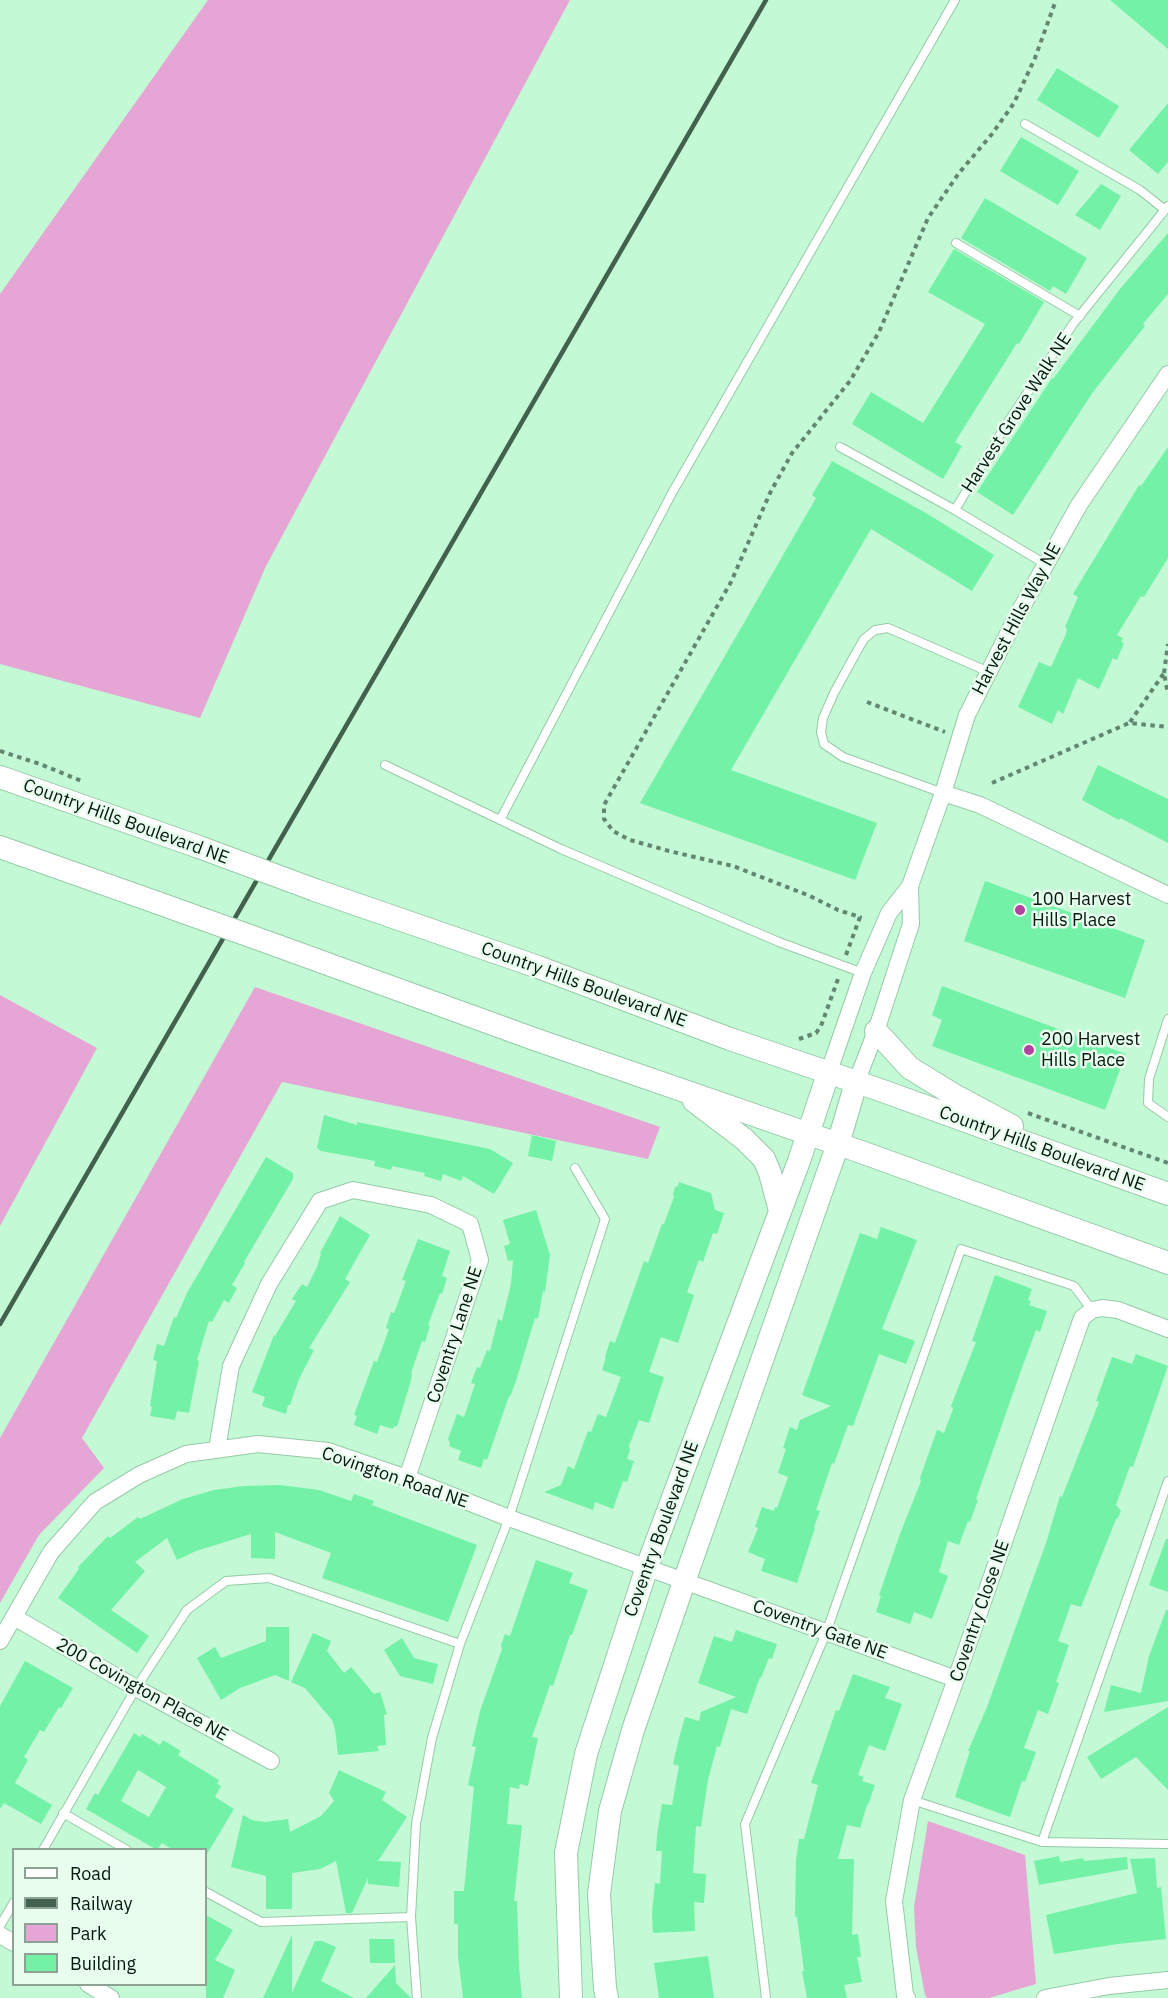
<!DOCTYPE html>
<style>
body{margin:0}
#map{position:relative;width:1168px;height:1998px;overflow:hidden;background:#c3f9d5;font-family:"IBM Plex Sans",sans-serif}
canvas{display:block}
.legend{position:absolute;left:12px;top:1848px;width:195px;height:138px;box-sizing:border-box;background:#e8fdee;border:2px solid #8da194;margin:0;padding:8px 10px;list-style:none;font-size:18px;color:#04180c}
.legend li{display:flex;align-items:center;gap:12px;height:30px}
.legend b{width:30px;border:2px solid #8da194}
</style>
<div id="map">
<canvas width="1168" height="1998"></canvas>
<ul class="legend">
<li><b style="height:8px;background:#fff"></b>Road</li>
<li><b style="height:8px;background:#43624e"></b>Railway</li>
<li><b style="height:16px;background:#e5a6d5"></b>Park</li>
<li><b style="height:16px;background:#73f1a7"></b>Building</li>
</ul>
</div>
<script>
const context = document.querySelector('canvas').getContext('2d');
context.lineJoin = 'round';
function paint(path, color) {
  context.fillStyle = color;
  context.fill(path, 'evenodd');
}
function toPath(rows) {
  const path = new Path2D();
  for (const r of rows) {
    path.moveTo(r[0], r[1]);
    for (let i = 2; i < r.length; i += 2) path.lineTo(r[i], r[i + 1]);
  }
  return path;
}
function stroke(path, color, width, dash) {
  context.strokeStyle = color;
  context.lineWidth = width;
  context.lineCap = dash ? 'butt' : 'round';
  context.setLineDash(dash || []);
  context.stroke(path);
}
function label(font, color, halo, rows, align = 'center') {
  context.font = font + ' "IBM Plex Sans",sans-serif';
  context.lineWidth = 5;
  context.setLineDash([]);
  context.textBaseline = 'middle';
  context.strokeStyle = halo;
  context.fillStyle = color;
  for (const [text, x, y, turn = 0] of rows) {
    context.save();
    context.translate(x, y);
    context.rotate((+turn || 0) * Math.PI / 180);
    context.textAlign = isNaN(turn) ? turn : align;
    if (halo) context.strokeText(text, 0, 0);
    context.fillText(text, 0, 0);
    context.restore();
  }
}
const green = toPath([
 [208,0,570,0,266,566,200,718,0,664,0,294],
 [255,987,660,1127,648,1159,282,1082,82,1438,104,1468,39,1535,0,1603,0,1438],
 [0,995,97,1048,0,1226],
 [928,1821,1025,1855,1036,1984,989,1998,927,1998,925,1995,916,1947,914,1907]
]);
const building = toPath([
 [1110,0,1168,0,1168,49],
 [1057,68,1119,106,1099,138,1037,100],
 [1168,103,1168,162,1158,174,1129,150],
 [1021,137,1079,171,1058,205,1000,171],
 [1101,184,1121,196,1100,230,1075,215],
 [985,198,1087,258,1066,294,1053,286,1050,291,961,238],
 [1168,233,1168,294,1143,324,1145,326,1093,392,1013,515,977,492,1052,378,1053,379,1120,289],
 [954,249,1044,302,1019,344,1017,343,955,442,962,446,943,479,852,424,871,392,923,423,985,324,928,292],
 [1168,447,1168,558,1144,597,1141,596,1117,635,1123,638,1121,642,1124,643,1117,660,1113,658,1099,689,1078,678,1063,714,1058,710,1052,724,1018,707,1039,662,1051,667,1066,634,1067,629,1065,627,1078,597,1073,594,1139,485,1141,486],
 [832,461,926,513,994,555,972,591,871,529,731,770,877,823,855,880,640,803,816,498,812,495],
 [1098,765,1168,799,1168,843,1120,818,1119,820,1082,800],
 [985,881,1145,940,1125,998,964,941],
 [942,986,1126,1054,1105,1110,932,1046,942,1020,932,1015],
 [324,1115,357,1125,357,1122,490,1149,513,1163,494,1194,463,1176,461,1181,443,1174,441,1181,424,1176,425,1173,392,1166,391,1170,374,1166,375,1161,321,1151,317,1148],
 [532,1135,556,1141,552,1161,528,1156],
 [266,1157,293,1173,293,1179,244,1262,245,1263,232,1285,237,1288,229,1303,224,1300,212,1322,209,1321,197,1360,199,1361,189,1413,177,1411,175,1420,150,1416,152,1407,150,1406,157,1361,153,1360,157,1344,164,1346,174,1317,176,1318,187,1293],
 [679,1182,711,1193,715,1210,724,1213,717,1234,713,1233,703,1262,699,1260,687,1292,694,1295,678,1343,661,1337,649,1372,664,1377,649,1423,639,1420,629,1446,630,1450,627,1459,634,1461,627,1482,623,1481,613,1509,595,1502,593,1510,544,1492,561,1485,568,1466,574,1469,588,1431,591,1432,598,1414,606,1417,621,1377,602,1370,606,1357,605,1357,610,1341,615,1343,644,1261,648,1263,662,1224,664,1224,674,1197,673,1194,675,1187,678,1186],
 [536,1210,550,1255,545,1292,543,1291,538,1319,535,1318,516,1381,510,1397,509,1396,487,1460,484,1459,481,1468,458,1460,461,1451,449,1446,450,1443,448,1439,457,1414,464,1417,475,1384,471,1383,477,1367,480,1368,487,1350,490,1351,498,1319,502,1321,511,1284,513,1260,508,1261,504,1246,510,1244,503,1220],
 [340,1216,370,1235,345,1279,350,1282,309,1348,314,1350,299,1379,290,1405,288,1405,286,1414,262,1406,265,1397,252,1392,274,1335,275,1336,296,1301,292,1299,302,1284,307,1287,317,1267,321,1254,320,1253],
 [881,1227,917,1240,882,1329,915,1341,906,1364,879,1354,853,1426,848,1425,834,1464,832,1463,816,1510,820,1511,814,1527,815,1528,797,1583,761,1571,765,1559,748,1552,758,1528,755,1527,762,1507,774,1511,775,1507,777,1508,788,1477,778,1473,786,1449,783,1448,790,1427,797,1430,800,1420,831,1406,802,1395,860,1233,877,1239],
 [418,1239,450,1251,442,1276,447,1278,442,1294,440,1293,428,1325,430,1326,425,1342,422,1341,411,1373,412,1374,411,1380,398,1424,396,1427,394,1426,393,1429,380,1425,377,1434,354,1425,357,1416,354,1415,374,1361,377,1362,389,1329,386,1328,391,1312,394,1313,406,1281,402,1280],
 [995,1275,1032,1289,1028,1300,1031,1301,1029,1305,1047,1311,1040,1332,1036,1330,1019,1376,976,1499,978,1500,970,1522,968,1521,959,1545,948,1541,939,1572,948,1576,932,1619,914,1612,910,1624,876,1612,881,1596,879,1595,900,1534,921,1481,920,1478,937,1430,944,1433,953,1409,951,1406,976,1342,972,1341],
 [1136,1354,1168,1366,1133,1467,1130,1466,1116,1505,1121,1511,1118,1518,1116,1519,1081,1607,1071,1604,1058,1641,1069,1645,1056,1682,1059,1683,1048,1714,1038,1710,1024,1748,1036,1752,1025,1782,1022,1781,1010,1817,955,1797,970,1751,968,1751,987,1707,1046,1543,1060,1496,1062,1497,1099,1402,1096,1401,1112,1357,1132,1364],
 [280,1485,319,1490,351,1501,354,1494,374,1501,372,1505,477,1545,448,1622,322,1578,331,1553,275,1532,275,1559,251,1558,251,1534,196,1551,177,1560,167,1538,135,1562,145,1571,111,1610,149,1636,137,1653,58,1598,79,1569,78,1567,108,1536,110,1538,138,1517,140,1519,183,1499,214,1490,244,1486],
 [1166,1539,1168,1539,1168,1592,1149,1585],
 [536,1560,573,1573,569,1583,588,1590,572,1635,570,1635,553,1686,550,1685,532,1737,538,1738,528,1786,520,1784,519,1789,510,1787,507,1824,522,1825,514,1901,517,1901,519,1966,522,1998,463,1998,458,1956,458,1924,454,1924,454,1891,464,1891,474,1787,468,1785,476,1747,472,1746,480,1711,502,1649,501,1645,505,1634,510,1636],
 [1166,1610,1168,1610,1168,1701,1104,1712,1111,1685,1141,1693,1149,1656],
 [266,1627,289,1627,289,1681,275,1675,240,1688,221,1700,197,1658,215,1647,221,1658,266,1641],
 [736,1630,777,1644,772,1659,769,1658,761,1678,760,1677,747,1714,731,1709,720,1747,717,1746,708,1780,701,1827,696,1826,693,1873,706,1874,704,1903,694,1902,695,1931,653,1933,652,1913,655,1883,660,1884,662,1851,656,1851,657,1835,662,1804,672,1805,679,1766,673,1764,679,1738,685,1717,699,1721,701,1712,736,1697,698,1683,714,1636,732,1642],
 [313,1633,331,1641,327,1651,344,1673,351,1667,374,1694,380,1692,387,1714,384,1715,386,1745,377,1746,379,1751,338,1755,335,1729,332,1720,305,1688,291,1682],
 [402,1638,414,1658,438,1664,433,1684,400,1676,384,1650],
 [25,1661,73,1688,61,1708,59,1707,44,1732,40,1730,24,1757,28,1760,15,1783,52,1805,41,1824,4,1803,0,1809,0,1706],
 [853,1674,890,1687,885,1698,902,1704,885,1751,869,1745,858,1775,864,1777,862,1781,875,1785,868,1805,867,1805,860,1828,847,1825,838,1859,854,1859,852,1935,858,1934,861,1957,857,1957,862,1982,844,1985,847,1998,807,1998,802,1971,804,1971,797,1917,795,1917,796,1860,799,1839,804,1839,818,1785,811,1783,836,1710,839,1711],
 [1168,1707,1168,1790,1136,1757,1101,1779,1087,1757],
 [134,1733,140,1737,142,1734,160,1745,163,1740,181,1751,178,1755,219,1780,217,1784,221,1786,215,1797,234,1809,207,1854,206,1850,173,1850,162,1843,157,1850,86,1809,95,1793,98,1795],
 [138,1770,166,1787,149,1817,121,1801],
 [339,1770,386,1792,382,1800,407,1817,378,1861,401,1862,399,1887,368,1884,368,1878,352,1913,346,1913,336,1861,320,1869,292,1873,292,1909,266,1909,266,1876,231,1867,243,1815,252,1820,265,1822,288,1819,290,1832,321,1816,334,1801,329,1793],
 [1059,1856,1060,1862,1083,1858,1084,1861,1127,1857,1128,1869,1039,1885,1034,1861],
 [1155,1858,1157,1888,1161,1887,1166,1939,1118,1944,1054,1954,1046,1915,1137,1893,1130,1859],
 [206,1915,233,1930,215,1960,235,1970,223,1998,206,1998],
 [292,1935,292,1993,315,1941,322,1941,336,1947,321,1981,354,1998,263,1998],
 [369,1939,394,1939,395,1963,370,1963],
 [708,1956,714,1998,659,1998,654,1963],
 [395,1965,396,1983,411,1998,366,1998]
]);
const path = toPath([
 [1164,673,1168,644],
 [867,702,945,732],
 [1130,722,1164,673,1168,694],
 [0,751,40,764,84,782],
 [992,783,1129,723,1168,727],
 [846,955,860,917,838,910,810,896,733,866,669,851,630,840,613,831,604,819,604,805,731,582,770,493,792,453,850,381,879,332,928,218,959,173,992,134,1014,103,1035,58,1056,0],
 [799,1039,816,1033,821,1026,838,979],
 [1028,1113,1168,1163]
]);
const lane = toPath([
 [1025,124,1140,190,1165,210],
 [956,243,1080,316],
 [840,447,955,510],
 [1045,564,955,510,1004,428,1073,324,1168,206],
 [385,765,561,849,779,942,863,973],
 [943,793,843,757,824,744,821,732,823,718,834,693,857,651,864,639,875,630,888,628,989,672],
 [500,820,672,493,955,0],
 [1168,1019,1149,1079,1148,1103,1168,1117],
 [912,1800,1042,1842,1168,1844],
 [63,1813,127,1850],
 [1042,1842,1168,1481],
 [43,1850,136,1688,187,1610,226,1581,269,1578,460,1644],
 [206,1892,261,1922,411,1917],
 [0,1926,14,1902],
 [417,1998,411,1917,416,1824,432,1738,460,1644,509,1518,605,1219,575,1168],
 [766,1998,745,1824,826,1633,961,1249,1074,1286,1092,1310]
]);
const street = toPath([
 [943,793,980,805,1168,895],
 [828,1074,863,973,889,913,910,886,943,793,967,715,1018,614,1079,505,1168,374],
 [856,1083,876,1031,911,924,910,886],
 [217,1449,231,1366,269,1284,320,1201,353,1190,431,1205,470,1224,480,1260,407,1478],
 [14,1617,136,1688,271,1761],
 [0,1641,51,1552,95,1502,139,1475,186,1454,258,1444,328,1451,407,1478,509,1518,956,1679],
 [0,1935,14,1943],
 [88,1984,111,1998],
 [907,1998,905,1995,894,1901,912,1800,956,1679,1082,1318,1092,1310,1102,1308,1118,1310,1168,1329],
 [1045,1998,1109,1986,1168,1980]
]);
const secondary = toPath([
 [0,777,199,847],
 [0,847,158,903],
 [315,890,538,967,730,1039,880,1090,1168,1194],
 [278,946,534,1039,864,1153,1168,1263],
 [876,1031,910,1068,954,1095,1012,1126],
 [694,1101,744,1139,764,1159,770,1173,780,1211],
 [571,1998,566,1853,586,1754,647,1567,799,1161,828,1074],
 [607,1998,605,1988,599,1894,610,1811,633,1730,684,1582,838,1144,856,1083]
]);
const rail = toPath([
 [0,1324,766,0]
]);
const secondaryBridge = toPath([
 [199,847,315,890],
 [158,903,278,946]
]);
const markers = [
 [1020,910,6,"#b2429e"],
 [1029,1050,6,"#b2429e"]
];
const streetNames = [
 ["Harvest Grove Walk NE",1017,413,-57],
 ["Harvest Hills Way NE",1017,619,-62],
 ["Country Hills Boulevard NE",126,822,20],
 ["Country Hills Boulevard NE",584,985,20],
 ["Country Hills Boulevard NE",1042,1149,20],
 ["Coventry Lane NE",455,1335,-72],
 ["Covington Road NE",395,1478,19],
 ["Coventry Boulevard NE",662,1529,-70],
 ["Coventry Close NE",980,1611,-71],
 ["Coventry Gate NE",820,1630,20],
 ["200 Covington Place NE",142,1690,29]
];
const poiNames = [
 ["100 Harvest",1032,900],
 ["Hills Place",1032,921],
 ["200 Harvest",1041,1040],
 ["Hills Place",1041,1061]
];
paint(green, '#e5a6d5');
paint(building, '#73f1a7');
stroke(lane, '#96caa8', 10);
stroke(street, '#96caa8', 18);
stroke(secondary, '#96caa8', 24);
stroke(path, '#62866f', 4, [4.5, 4.5]);
stroke(lane, '#fff', 8);
stroke(street, '#fff', 16);
stroke(secondary, '#fff', 22);
stroke(rail, '#43624e', 4.5);
stroke(secondaryBridge, '#96caa8', 24, []);
stroke(secondaryBridge, '#fff', 22);
for (const [x, y, r, color] of markers) {
  const dot = new Path2D();
  dot.arc(x, y, r, 0, 2 * Math.PI);
  context.fillStyle = color;
  context.fill(dot);
  stroke(dot, '#e8fdee', 2);
}
label('18px', '#04180c', '#e8fdee', streetNames);
label('18px', '#04180c', '#e8fdee', poiNames, 'left');
</script>
